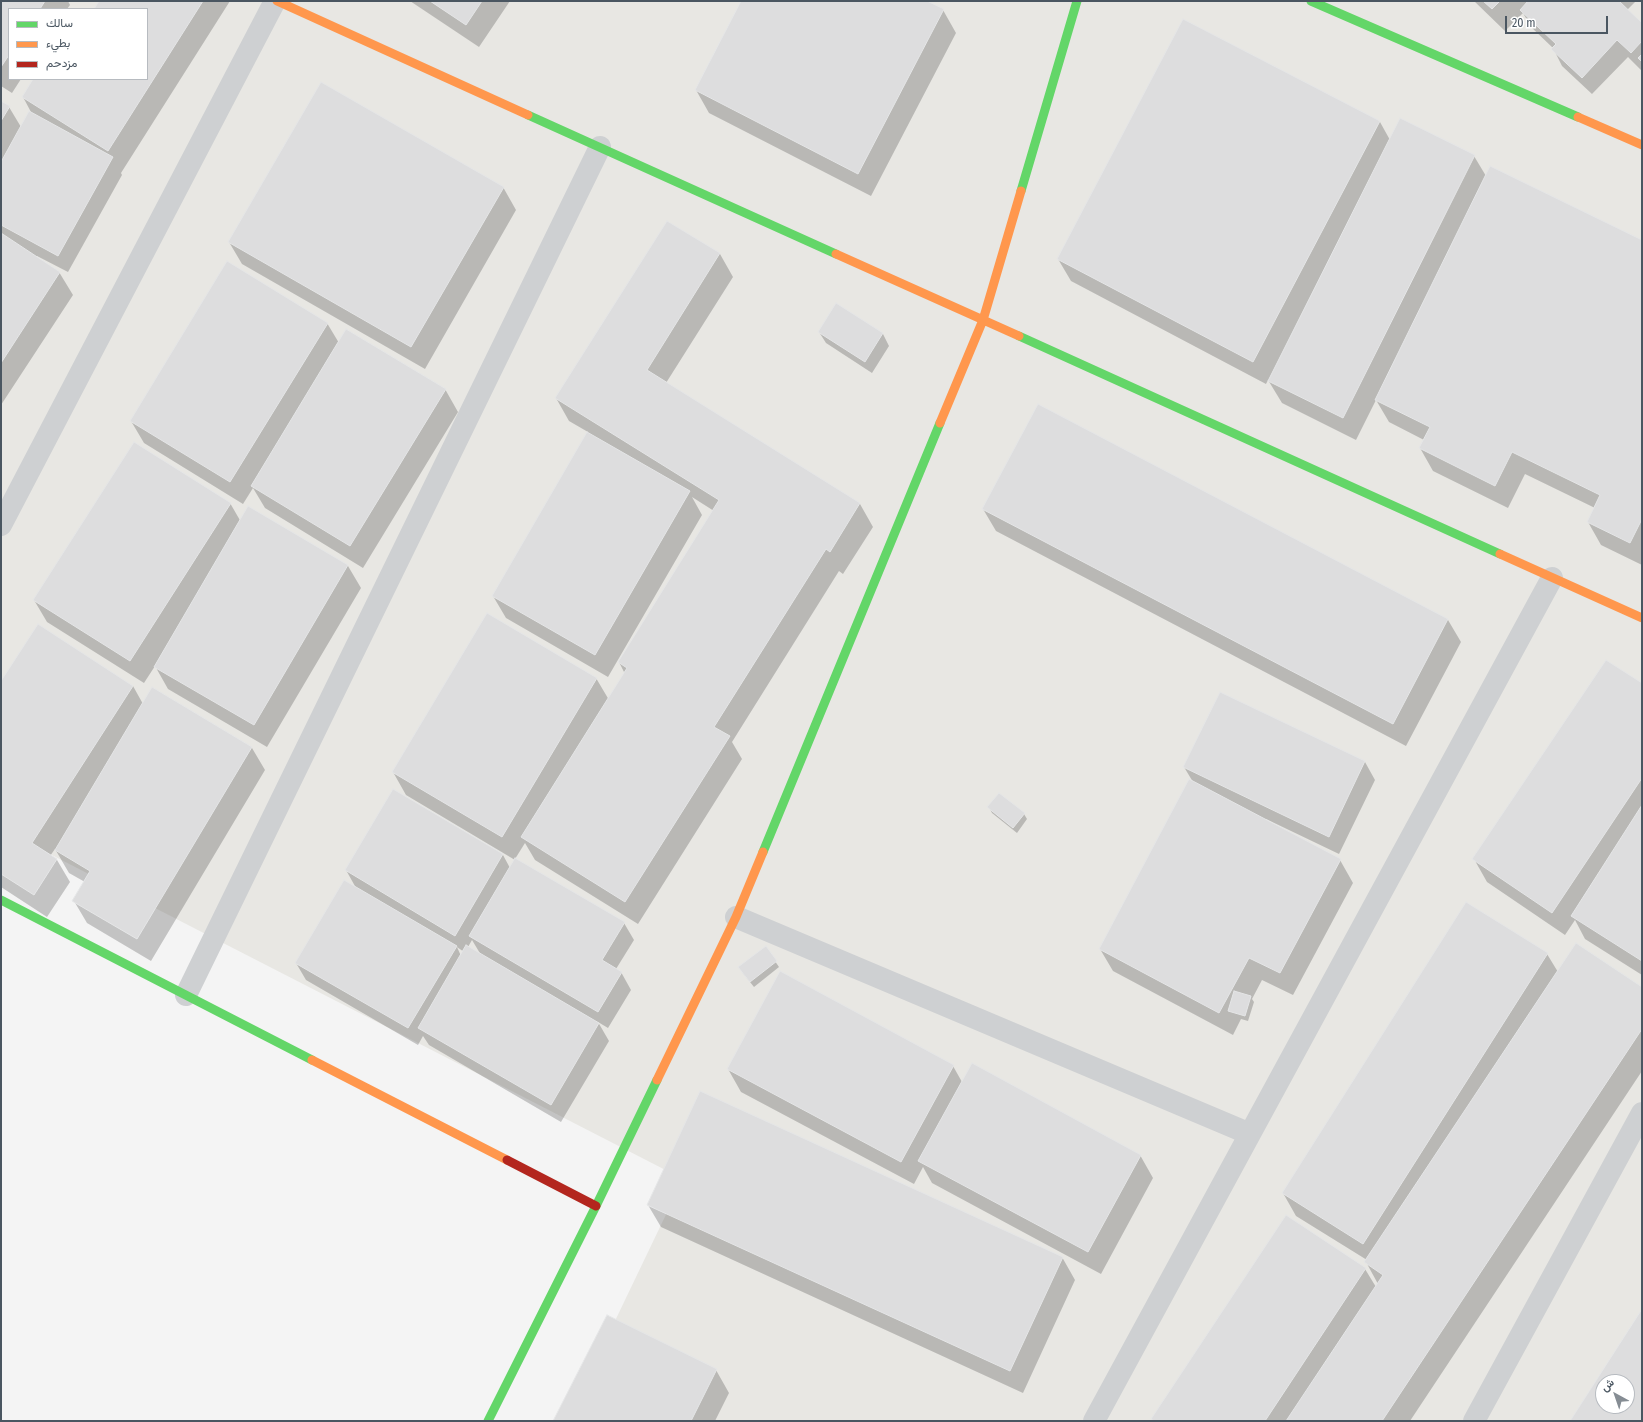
<!DOCTYPE html>
<meta charset="utf-8">
<style>
body{margin:0}
#map{position:relative;width:1643px;height:1422px;overflow:hidden;background:#f4f4f4;font-family:"Fira Sans Condensed",Vazirmatn,sans-serif}
canvas{display:block}
.frame{position:absolute;inset:0;border:2px solid #4a5661;pointer-events:none}
.legend{position:absolute;left:8px;top:8px;width:140px;height:72px;box-sizing:border-box;background:#fff;border:1px solid #b7bbc0;margin:0;padding:5px 7px;list-style:none;font-size:12px;color:#4a5661}
.legend li{display:flex;align-items:center;gap:8px;height:20px}
.legend b{width:20px;border:1px solid #b7bbc0}
.north{position:absolute;left:1595px;top:1374px;width:40px;height:40px;box-sizing:border-box;background:#fff;border:1px solid #b7bbc0;border-radius:50%;rotate:320deg;font-size:11px;font-weight:700;line-height:16px;text-align:center;color:#4a5661}
.north::after{content:'';display:block;margin:auto;width:14px;height:18px;background:#868d94;clip-path:polygon(50% 0,100% 100%,50% 72%,0 100%)}
.scale{position:absolute;left:1505px;top:16px;width:103px;height:18px;box-sizing:border-box;border:2px solid #4a5661;border-top:0;padding-left:5px;font-size:12px;line-height:14px;white-space:nowrap;color:#4a5661;-webkit-text-stroke:3px #fff;paint-order:stroke}
</style>
<div id="map">
<canvas width="1643" height="1422"></canvas>
<div class="frame"></div>
<ul class="legend">
<li><b style="height:5px;background:#63d668"></b>سالك</li>
<li><b style="height:5px;background:#ff974d"></b>بطيء</li>
<li><b style="height:5px;background:#b3261e"></b>مزدحم</li>
</ul>
<div class="north">ش</div>
<div class="scale">20 m</div>
</div>
<script>
const context = document.querySelector('canvas').getContext('2d');
context.lineJoin = 'round';
function paint(path, color) {
  context.fillStyle = color;
  context.fill(path, 'evenodd');
}
function toPath(rows) {
  const path = new Path2D();
  for (const r of rows) {
    path.moveTo(r[0], r[1]);
    for (let i = 2; i < r.length; i += 2) path.lineTo(r[i], r[i + 1]);
  }
  return path;
}
function stroke(path, color, width, dash) {
  context.strokeStyle = color;
  context.lineWidth = width;
  context.lineCap = dash ? 'butt' : 'round';
  context.setLineDash(dash || []);
  context.stroke(path);
}
const commercial = toPath([
 [1,1,1642,1,1642,1421,567,1421,683,1179,1,829],
 [9,9,147,9,147,79,9,79],
 [1603,1382,1627,1382,1627,1406,1603,1406]
]);
const shadow = toPath([
 [1,1,68,1,70,5,67,9,9,9,9,79,21,79,12,93,1,86],
 [101,1,230,1,121,173,122,175,68,272,37,256,36,257,59,272,73,295,1,405,1,102,9,107,21,127,32,114,23,97,34,79,147,79,147,9,95,9],
 [410,1,510,1,479,47],
 [742,1,925,1,943,10,956,33,871,196,709,113,696,90],
 [1474,1,1636,1,1627,10,1642,24,1642,69,1641,70,1628,57,1592,94,1562,66,1553,48,1531,27,1523,13,1505,31],
 [1184,20,1380,122,1390,140,1474,156,1486,176,1642,241,1642,565,1601,545,1588,522,1595,508,1525,474,1508,508,1433,471,1420,448,1424,440,1389,422,1376,400,1356,440,1282,403,1268,380,1266,384,1071,281,1058,259],
 [503,187,516,210,425,369,242,264,229,242],
 [668,222,720,254,733,277,666,383,860,504,873,527,843,574,839,571,732,742,742,759,638,924,535,860,525,843,515,859,624,923,634,940,616,969,621,972,631,990,608,1028,598,1022,609,1041,561,1122,429,1045,423,1036,418,1045,306,980,296,963,356,888,346,870,393,790,503,855,510,868,515,860,406,795,393,772,596,678,609,700,625,674,619,662,714,511,692,497,702,515,608,677,506,618,493,596,588,432,569,421,556,398],
 [472,940,481,955,468,947],
 [457,947,464,952,461,956],
 [836,305,883,334,889,346,872,373,826,343,819,332],
 [327,323,339,343,445,389,458,412,363,568,265,508,253,488,243,504,144,443,131,421],
 [230,503,241,522,249,508,348,566,361,588,267,747,168,689,155,666,144,683,47,622,34,600],
 [983,509,1448,620,1461,642,1406,746,996,531],
 [1,683,133,686,143,704,252,748,265,770,151,961,87,923,74,901,85,882,69,873,55,849,50,856,57,860,70,882,47,917,1,887],
 [1642,685,1642,975,1585,939,1575,920,1565,935,1487,882,1474,859],
 [1220,693,1365,762,1375,780,1339,854,1266,819,1265,820,1340,860,1353,883,1293,995,1262,980,1252,999,1254,1002,1248,1021,1241,1019,1233,1035,1113,971,1100,949,1193,782,1184,767],
 [989,807,1024,814,1027,819,1017,833,992,813],
 [766,948,779,967,754,987,742,972],
 [1547,954,1558,972,1642,988,1642,1071,1410,1421,1154,1421,1153,1419,1286,1217,1365,1269,1376,1287,1378,1284,1366,1262,1367,1260,1296,1216,1283,1193],
 [953,1066,962,1082,1140,1155,1153,1178,1101,1274,932,1183,923,1167,914,1184,741,1092,728,1069],
 [648,1205,1062,1257,1075,1280,1023,1393,661,1227],
 [607,1316,716,1370,729,1393,715,1421,555,1421]
]);
const building = toPath([
 [1,1,45,1,40,9,9,9,9,55,1,67,1,1],
 [99,1,203,1,108,151,22,97,33,79,147,79,147,9,94,9,99,1],
 [430,1,482,1,466,25,430,1],
 [741,1,927,1,944,9,858,174,695,90,741,1],
 [1483,1,1500,1,1492,9,1483,1],
 [1528,1,1619,1,1642,23,1642,41,1631,53,1617,40,1582,78,1551,49,1556,44,1520,10,1528,1],
 [1183,19,1380,121,1253,362,1057,259,1183,19],
 [1642,54,1642,62,1638,58,1642,54],
 [321,82,504,187,411,347,228,242,321,82],
 [1,101,10,106,1,121,1,101],
 [29,111,113,157,58,256,1,225,1,162,29,111],
 [1400,118,1475,155,1343,418,1268,381,1400,118],
 [1490,166,1642,240,1642,519,1630,543,1587,522,1600,495,1512,452,1495,486,1419,448,1430,427,1375,400,1490,166],
 [667,221,720,253,647,370,860,503,830,552,826,549,714,727,730,736,625,902,521,837,627,668,618,662,719,500,555,398,667,221],
 [1,233,60,272,1,363,1,233],
 [227,261,328,323,230,482,130,421,227,261],
 [836,303,883,333,865,362,818,332,836,303],
 [346,329,446,389,350,546,251,486,346,329],
 [1038,404,1448,619,1393,724,982,509,1038,404],
 [587,432,690,491,595,655,492,596,587,432],
 [134,442,231,503,130,661,33,600,134,442],
 [248,506,348,565,254,725,154,667,248,506],
 [487,613,597,678,502,837,392,772,487,613],
 [38,624,133,686,32,843,57,859,34,895,1,874,1,681,38,624],
 [1606,660,1642,683,1642,778,1552,913,1472,859,1606,660],
 [152,687,252,747,137,939,72,901,90,871,55,850,152,687],
 [1220,692,1365,761,1329,837,1183,767,1220,692],
 [1189,779,1341,859,1280,973,1249,958,1219,1013,1099,949,1189,779],
 [393,789,503,854,455,936,345,870,393,789],
 [999,793,1025,813,1013,828,987,807,999,793],
 [1642,805,1642,961,1571,916,1642,805],
 [515,858,625,922,602,960,622,972,598,1012,469,936,515,858],
 [344,880,457,946,408,1028,295,963,344,880],
 [1466,902,1548,953,1363,1244,1282,1193,1466,902],
 [1576,943,1642,987,1642,1029,1382,1421,1286,1421,1383,1275,1364,1262,1576,943],
 [466,945,599,1023,551,1105,418,1028,466,945],
 [766,946,777,961,750,982,738,967,766,946],
 [780,971,954,1065,901,1162,727,1069,780,971],
 [1234,991,1251,996,1245,1016,1228,1011,1234,991],
 [972,1063,1141,1155,1088,1252,918,1161,972,1063],
 [700,1091,1063,1257,1010,1371,647,1205,700,1091],
 [1286,1215,1366,1268,1265,1421,1154,1421,1151,1419,1286,1215],
 [1642,1309,1642,1421,1570,1421,1642,1309],
 [1603,1382,1627,1382,1627,1406,1603,1406,1603,1382],
 [607,1315,717,1369,691,1421,553,1421,607,1315]
]);
const street = toPath([
 [1,525,275,1],
 [736,917,1250,1134],
 [186,995,600,147],
 [1094,1421,1552,578],
 [1474,1421,1642,1113]
]);
const fast = toPath([
 [1311,1,1578,117],
 [528,115,836,254],
 [1021,191,1077,1],
 [1019,336,1500,554],
 [763,852,940,423],
 [1,900,312,1060],
 [488,1421,596,1206,657,1080]
]);
const slow = toPath([
 [277,1,528,115],
 [1578,117,1642,145],
 [836,254,1019,336],
 [940,423,983,320,1021,191],
 [1500,554,1642,618],
 [312,1060,507,1160],
 [657,1080,736,917,763,852]
]);
const jam = toPath([
 [507,1160,596,1206]
]);
paint(commercial, '#e8e7e3');
paint(shadow, '#0003');
paint(building, '#ddddde');
stroke(building, '#e5e6e7', 1);
stroke(street, '#ced0d2', 22);
stroke(fast, '#63d668', 9);
stroke(slow, '#ff974d', 9);
stroke(jam, '#b3261e', 9);
</script>
